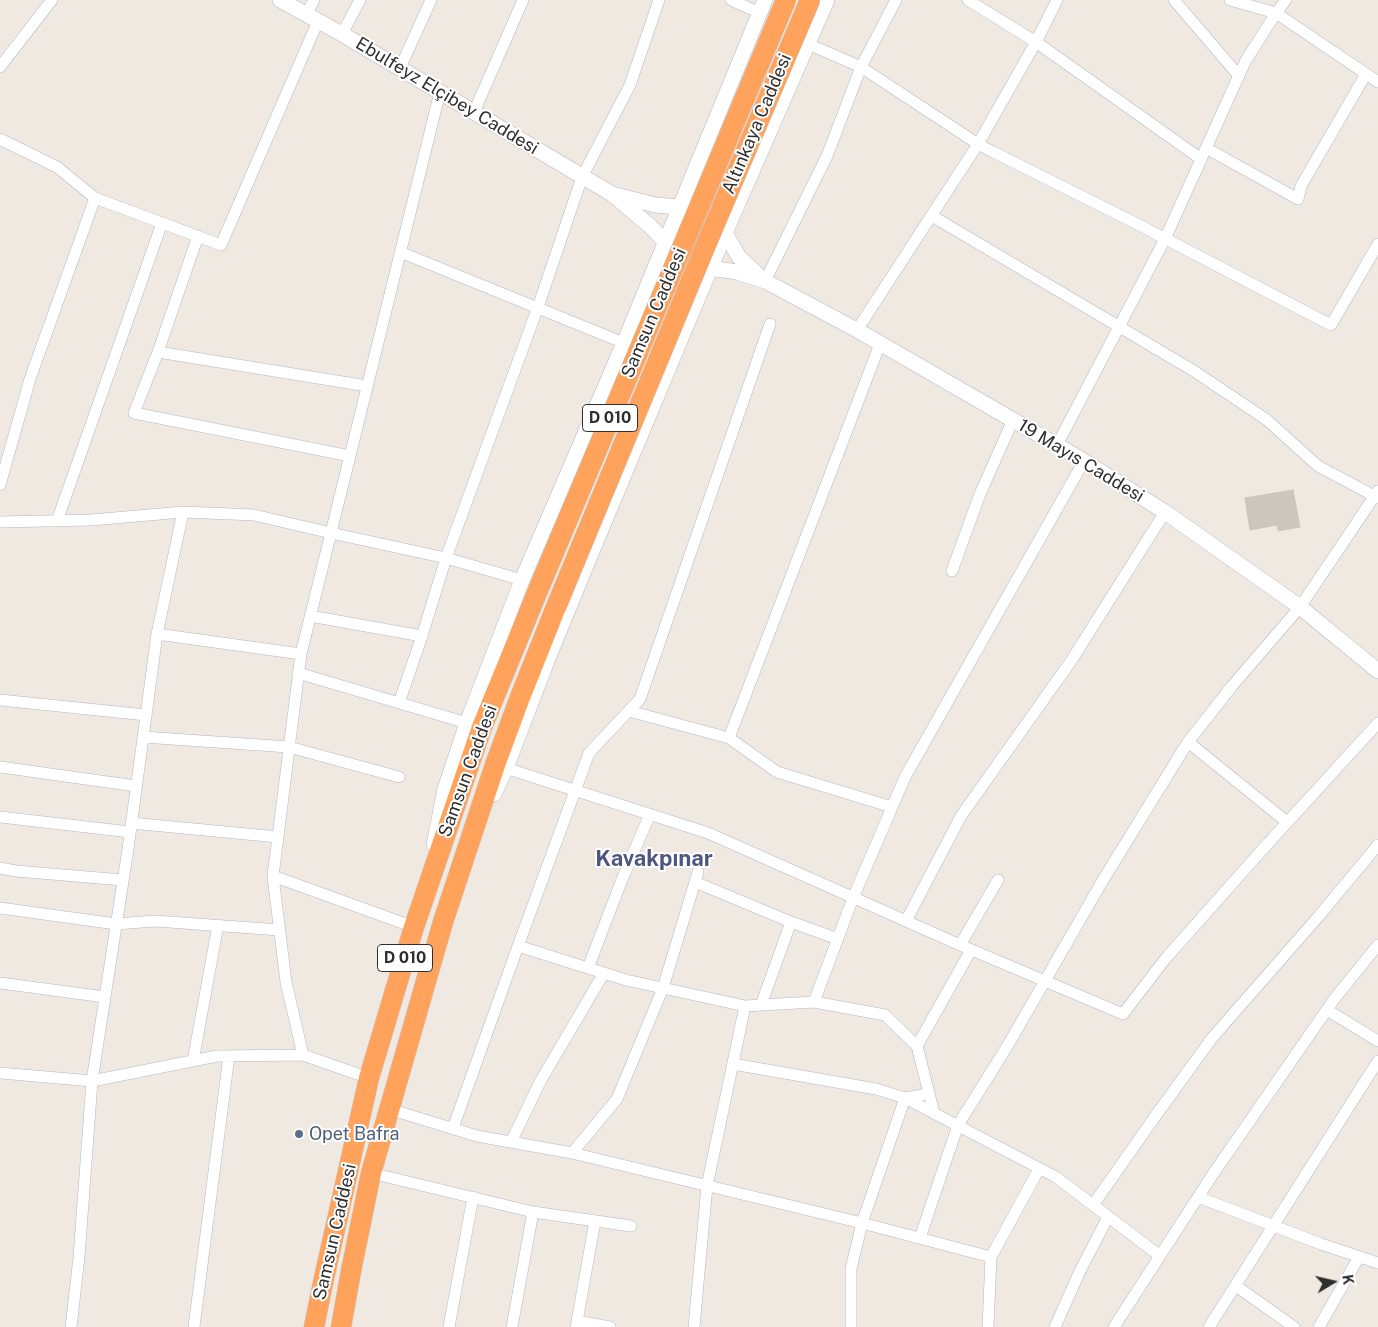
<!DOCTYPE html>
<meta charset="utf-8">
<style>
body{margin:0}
#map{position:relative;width:1378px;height:1327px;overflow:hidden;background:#efe9e1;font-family:"Public Sans",sans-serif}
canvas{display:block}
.north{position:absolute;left:1308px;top:1257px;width:50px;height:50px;-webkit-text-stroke:4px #fff;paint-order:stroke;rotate:81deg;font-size:14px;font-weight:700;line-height:20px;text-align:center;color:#2e2e2e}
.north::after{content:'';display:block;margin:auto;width:18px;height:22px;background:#2e2e2e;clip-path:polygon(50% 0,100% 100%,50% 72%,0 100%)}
</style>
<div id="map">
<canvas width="1378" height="1327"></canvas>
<div class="north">K</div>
</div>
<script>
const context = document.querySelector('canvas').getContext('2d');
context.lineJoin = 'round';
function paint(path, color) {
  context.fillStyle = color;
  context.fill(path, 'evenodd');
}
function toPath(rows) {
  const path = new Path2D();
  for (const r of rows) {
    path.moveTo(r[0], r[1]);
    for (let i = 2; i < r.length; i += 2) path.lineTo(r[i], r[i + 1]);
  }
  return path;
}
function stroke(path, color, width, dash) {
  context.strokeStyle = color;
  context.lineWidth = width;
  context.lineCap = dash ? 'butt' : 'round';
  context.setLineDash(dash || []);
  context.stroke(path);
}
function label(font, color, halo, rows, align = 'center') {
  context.font = font + ' "Public Sans",sans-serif';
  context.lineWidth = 4;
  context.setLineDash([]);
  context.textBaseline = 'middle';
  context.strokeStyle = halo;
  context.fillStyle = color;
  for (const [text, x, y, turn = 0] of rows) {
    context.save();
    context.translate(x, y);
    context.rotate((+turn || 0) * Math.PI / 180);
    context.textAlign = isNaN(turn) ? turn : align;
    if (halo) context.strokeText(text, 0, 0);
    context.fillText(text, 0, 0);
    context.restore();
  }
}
const building = toPath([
 [1293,490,1300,527,1278,531,1277,525,1250,530,1245,498,1293,490]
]);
const street = toPath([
 [731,0,760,13],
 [968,0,1036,42,1201,159],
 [1174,0,1239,76],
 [1230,0,1276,13,1378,82],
 [306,15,314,0],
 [342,34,360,0],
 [808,44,861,67,978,144,993,152,1141,226,1331,325,1378,244],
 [0,67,52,0],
 [400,68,431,0],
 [474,112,523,0],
 [0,139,57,167,95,198],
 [1206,148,1298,199,1301,186,1366,74],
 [932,216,1194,371,1267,420,1318,466,1378,498],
 [198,236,158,352,367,386],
 [400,252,624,343],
 [765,281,827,156,861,67,896,0],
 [857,330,978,144,1036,42,1057,0],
 [158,352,134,413,350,456],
 [1057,445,1165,239,1245,62,1276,13,1286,0],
 [0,485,30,379,95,198,221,245,318,21],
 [57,521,162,223],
 [0,522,91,520,183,512,254,515,331,533,446,558,522,580],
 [952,571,980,494,1013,420],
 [310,616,422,636],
 [157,634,301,654],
 [298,673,467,723],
 [0,700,146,715],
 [399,703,422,636,446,558,538,307,582,177,630,85,659,0],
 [629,711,729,738,777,772,892,807],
 [143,737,289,747,399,777],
 [729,738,880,344],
 [1188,742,1287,822],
 [499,766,708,833,960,945,1123,1014,1166,958,1262,850,1378,723],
 [0,767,136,786],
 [0,817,130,832],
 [131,823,278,837],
 [0,868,16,871,123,880],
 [273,876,414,927],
 [695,882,791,922,838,939],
 [0,908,116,924,155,921,280,930],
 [906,921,961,816,1071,661,1165,512],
 [960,945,998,880],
 [518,946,626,980,745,1006,814,1002,885,1015,917,1046,934,1113],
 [588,968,621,882,650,814],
 [0,983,105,997],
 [814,1002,853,898,905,777,1084,461],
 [761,1005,791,922],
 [1327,1010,1378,1041],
 [917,1046,971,950],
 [303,1055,286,982,273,876,301,654,440,92],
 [193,1061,218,925],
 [733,1064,876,1089,905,1098,929,1094],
 [0,1073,92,1081,217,1056,303,1055,369,1078],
 [389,1109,477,1136,572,1153,862,1223,991,1257],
 [453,1128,518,946,589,753,640,699,770,324],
 [511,1142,541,1080,604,973],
 [572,1153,617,1099,663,988,698,872],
 [371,1173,533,1212,631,1226],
 [1198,1197,1321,1244,1378,1263],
 [1093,1205,1154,1118,1212,1038,1318,917,1378,845],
 [920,1238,958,1125,1008,1045,1103,880,1188,742,1232,686,1300,607,1378,491],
 [1236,1286,1294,1327],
 [577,1321,610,1327],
 [71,1327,79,1257,92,1081,128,849,157,634,183,512],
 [194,1327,229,1056],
 [449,1327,473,1197],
 [512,1327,533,1212],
 [576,1327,595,1221],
 [694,1327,707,1186,745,1006],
 [851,1327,851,1269,862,1223,905,1098,1056,1177,1160,1256],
 [988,1327,991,1257,1039,1169],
 [1055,1327,1080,1271,1108,1217],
 [1114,1327,1213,1174,1335,998,1378,945],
 [1209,1327,1378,1061],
 [1319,1327,1359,1257]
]);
const secondary = toPath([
 [280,0,342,34,612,194,650,226,674,251,689,261,702,267,737,272,765,281,857,330,1084,461,1165,512,1300,607,1378,671],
 [616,195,655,205,679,207,691,211,706,218,718,226,725,233,739,257,760,277],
 [494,794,506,768,547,661,588,561,725,233,827,0],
 [434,845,445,789,467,723,522,580,624,343,765,0]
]);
const highway = toPath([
 [314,1327,324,1278,369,1078,414,927,482,727,534,600],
 [341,1327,351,1271,371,1173,443,922,495,765,519,700,556,607]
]);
const highwayBridge = toPath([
 [534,600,786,0],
 [556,607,705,247,810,0]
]);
const markers = [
 [299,1134,5,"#5c6f8a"]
];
const shields = [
 [610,418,55],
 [405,958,55]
];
const shieldNames = [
 ["D 010",610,418],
 ["D 010",405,958]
];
const streetNames = [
 ["Ebulfeyz Elçibey Caddesi",447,96,31],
 ["Altınkaya Caddesi",757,124,-67],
 ["Samsun Caddesi",654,313,-67],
 ["19 Mayıs Caddesi",1081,461,31],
 ["Samsun Caddesi",468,771,-70],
 ["Samsun Caddesi",335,1232,-77]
];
const serviceNames = [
 ["Opet Bafra",309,1134]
];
const districtNames = [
 ["Kavakpınar",654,859]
];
paint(building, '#cbc7bf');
stroke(building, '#cbc5ba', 1);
stroke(street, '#b4b7c1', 12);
stroke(secondary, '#b4b7c1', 16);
stroke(highway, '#c9c9c9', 21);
stroke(street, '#fff', 11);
stroke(secondary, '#fff', 15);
stroke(highway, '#ffa35c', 20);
stroke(highwayBridge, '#c9c9c9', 21, []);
stroke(highwayBridge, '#ffa35c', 20);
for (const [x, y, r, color] of markers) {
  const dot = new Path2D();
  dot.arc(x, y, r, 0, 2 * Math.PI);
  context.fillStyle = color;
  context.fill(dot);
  stroke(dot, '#fff', 2);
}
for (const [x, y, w] of shields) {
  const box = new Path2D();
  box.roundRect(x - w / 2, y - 13.5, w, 27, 4);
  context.fillStyle = '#fff';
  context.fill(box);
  stroke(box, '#2e2e2e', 1);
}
label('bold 16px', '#2e2e2e', null, shieldNames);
label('18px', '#2e2e2e', '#fff', streetNames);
label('18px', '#4e5e75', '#fff', serviceNames, 'left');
label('bold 22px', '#4d5680', '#fff', districtNames);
</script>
